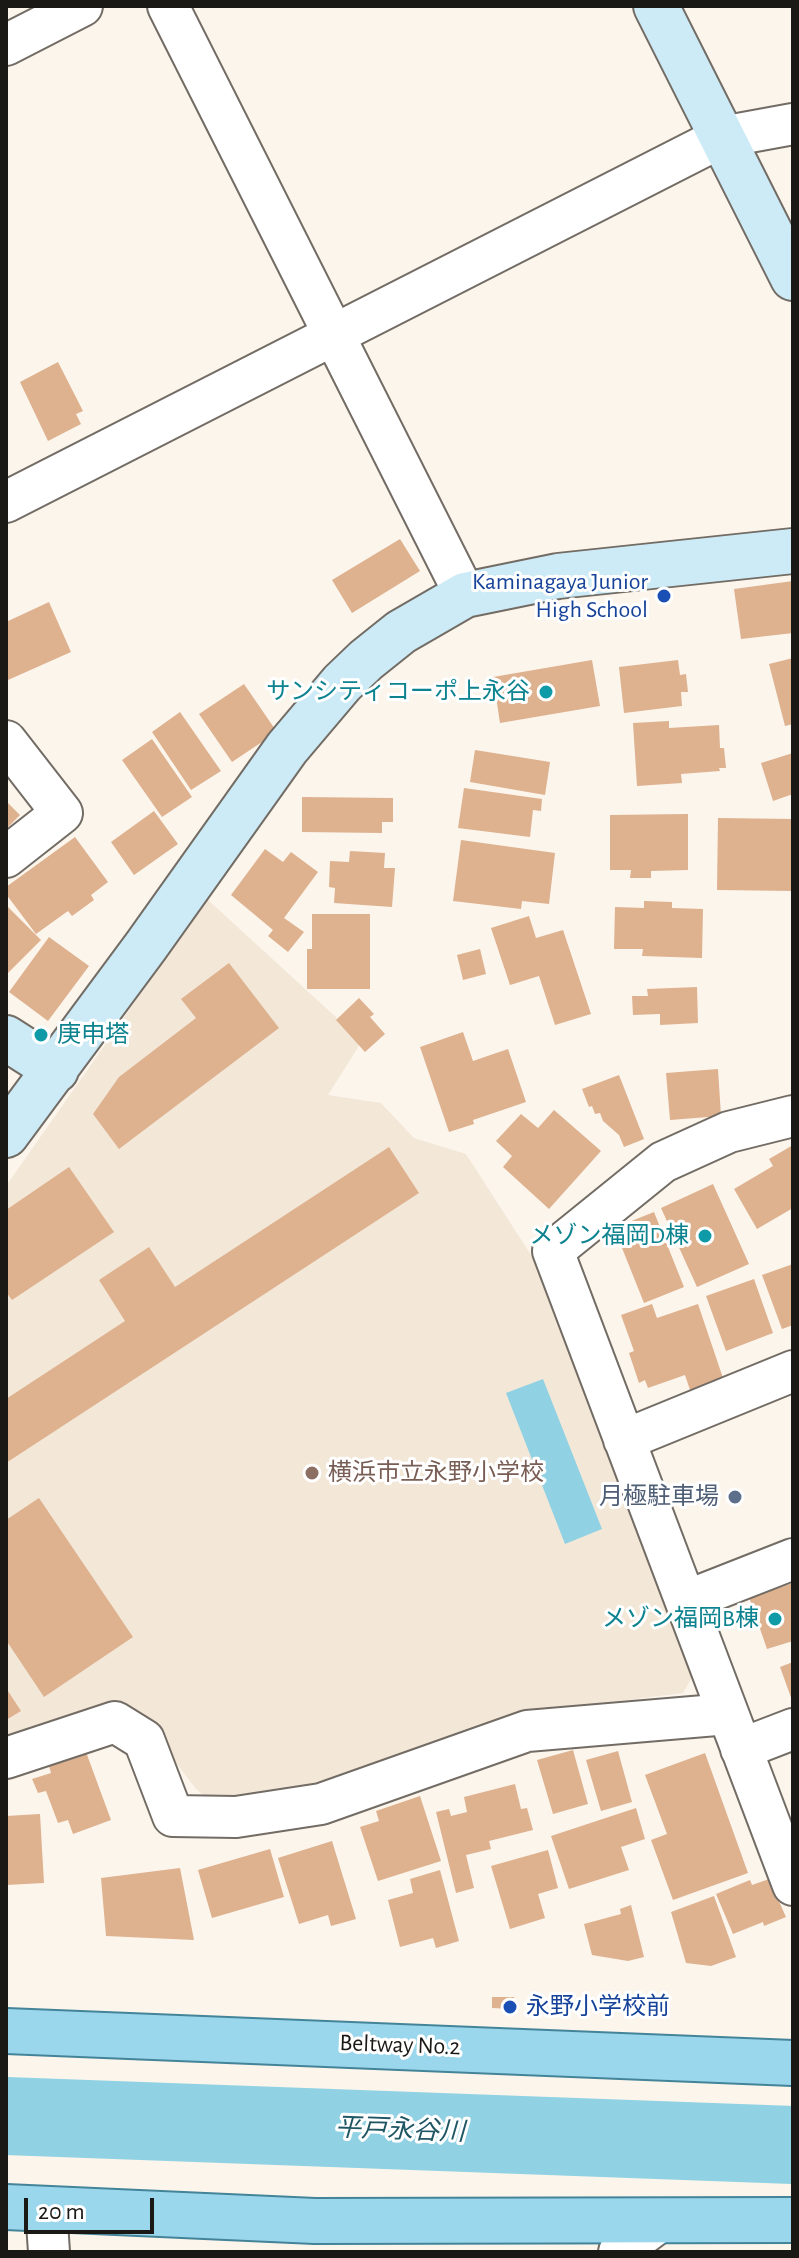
<!DOCTYPE html>
<meta charset="utf-8">
<style>
body{margin:0}
#map{position:relative;width:799px;height:2258px;overflow:hidden;background:#fcf5ec;font-family:"Alegreya Sans",sans-serif}
canvas{display:block}
.frame{position:absolute;inset:0;border:8px solid #1b1916;pointer-events:none}
.scale{position:absolute;left:24px;top:2198px;width:130px;height:36px;box-sizing:border-box;border:4px solid #1b1916;border-top:0;padding-left:10px;font-size:24px;line-height:28px;white-space:nowrap;color:#1b1916;-webkit-text-stroke:6px #fff;paint-order:stroke}
</style>
<div id="map">
<canvas width="799" height="2258"></canvas>
<div class="frame"></div>
<div class="scale">20 m</div>
</div>
<script>
const context = document.querySelector('canvas').getContext('2d');
context.lineJoin = 'round';
function paint(path, color) {
  context.fillStyle = color;
  context.fill(path, 'evenodd');
}
function toPath(rows) {
  const path = new Path2D();
  for (const r of rows) {
    path.moveTo(r[0], r[1]);
    for (let i = 2; i < r.length; i += 2) path.lineTo(r[i], r[i + 1]);
  }
  return path;
}
function stroke(path, color, width, dash) {
  context.strokeStyle = color;
  context.lineWidth = width;
  context.lineCap = dash ? 'butt' : 'round';
  context.setLineDash(dash || []);
  context.stroke(path);
}
function label(font, color, halo, rows, align = 'center') {
  context.font = font + ' "Alegreya Sans","Noto Sans JP",sans-serif';
  context.lineWidth = 6;
  context.setLineDash([]);
  context.textBaseline = 'middle';
  context.strokeStyle = halo;
  context.fillStyle = color;
  for (const [text, x, y, turn = 0] of rows) {
    context.save();
    context.translate(x, y);
    context.rotate((+turn || 0) * Math.PI / 180);
    context.textAlign = isNaN(turn) ? turn : align;
    if (halo) context.strokeText(text, 0, 0);
    context.fillText(text, 0, 0);
    context.restore();
  }
}
const built = toPath([
 [207,899,362,1041,328,1095,381,1103,414,1138,466,1154,542,1272,694,1674,683,1693,526,1713,322,1788,212,1802,196,1789,149,1727,6,1744,6,1186]
]);
const water = toPath([
 [543,1379,602,1529,565,1544,506,1393]
]);
const river = toPath([
 [6,2116,793,2145]
]);
const building = toPath([
 [58,362,83,411,76,414,81,424,48,441,20,382],
 [400,539,420,571,352,613,332,580],
 [793,581,793,633,741,639,734,589],
 [49,602,71,652,8,680,6,675,6,622],
 [793,658,793,724,785,726,769,664],
 [592,660,600,706,500,723,493,677],
 [678,660,680,675,686,674,688,692,681,692,682,706,624,713,619,667],
 [244,684,277,732,232,762,199,714],
 [180,712,221,771,191,790,152,732],
 [669,721,669,728,719,725,720,748,724,748,726,768,719,768,720,771,681,774,682,783,637,786,633,723],
 [152,739,192,797,162,817,122,760],
 [475,750,550,762,545,795,470,782],
 [793,753,793,794,773,801,761,763],
 [464,788,542,799,541,811,533,810,530,837,458,828],
 [302,797,393,798,393,822,382,822,382,833,302,832],
 [6,801,20,815,6,829],
 [154,811,178,844,134,875,111,842],
 [688,814,688,870,651,871,651,878,630,878,631,870,610,870,610,815],
 [718,818,793,819,793,891,717,890],
 [75,837,108,882,91,895,94,900,72,916,68,911,36,934,6,894,6,887],
 [461,840,555,853,549,904,522,901,521,909,453,901],
 [265,849,283,862,291,852,318,872,284,918,304,932,288,952,268,936,273,930,231,895],
 [350,851,385,853,384,868,395,868,392,907,334,903,335,888,329,887,330,861,349,862],
 [644,901,672,902,672,908,703,909,702,958,642,956,643,949,614,949,615,907,644,908],
 [6,905,41,940,6,975],
 [312,914,370,914,370,989,307,989,307,949,312,949],
 [529,916,536,938,563,930,591,1014,555,1025,539,976,510,985,491,928],
 [49,937,89,966,48,1021,9,992],
 [480,949,486,974,463,980,457,955],
 [229,963,279,1028,119,1149,93,1114,119,1077,196,1018,181,999],
 [697,987,698,1023,660,1025,660,1014,633,1015,632,996,648,996,647,989],
 [359,998,374,1014,370,1017,385,1034,365,1052,336,1020],
 [463,1032,473,1061,508,1049,526,1102,473,1120,474,1124,449,1132,420,1047],
 [718,1069,721,1116,670,1120,666,1073],
 [619,1075,644,1139,624,1147,619,1135,603,1121,600,1113,595,1114,592,1106,589,1107,582,1089],
 [554,1110,601,1151,549,1209,503,1167,512,1156,496,1141,521,1114,538,1128],
 [793,1145,793,1208,757,1229,734,1189,773,1166,769,1159],
 [389,1147,419,1193,6,1463,6,1399,125,1321,99,1280,149,1247,175,1287],
 [69,1167,114,1232,12,1300,6,1292,6,1210],
 [713,1184,749,1264,697,1287,661,1208],
 [654,1212,684,1287,644,1303,614,1228],
 [793,1264,793,1325,782,1329,762,1275],
 [754,1279,773,1333,726,1351,706,1296],
 [652,1304,657,1318,698,1304,723,1378,690,1390,685,1375,648,1388,645,1380,639,1383,629,1353,634,1351,621,1315],
 [39,1498,133,1637,44,1697,6,1640,6,1520],
 [793,1583,793,1641,767,1649,749,1597],
 [793,1662,793,1703,780,1667],
 [6,1688,21,1711,6,1720],
 [573,1750,588,1804,553,1814,537,1760],
 [618,1751,632,1802,601,1811,586,1760],
 [86,1752,111,1820,73,1834,68,1820,58,1823,46,1791,38,1793,32,1779,51,1773,49,1766],
 [705,1753,748,1873,673,1900,651,1840,667,1834,645,1775],
 [515,1784,521,1809,527,1808,533,1830,489,1841,491,1849,466,1855,474,1888,456,1893,436,1812,449,1809,451,1816,467,1812,464,1797],
 [420,1796,441,1861,378,1881,360,1827,379,1821,376,1811],
 [636,1808,645,1839,621,1847,629,1870,569,1889,551,1836],
 [40,1814,44,1883,6,1885,6,1816],
 [332,1841,356,1919,331,1926,328,1915,299,1924,278,1858],
 [270,1849,284,1897,212,1918,198,1870],
 [548,1850,558,1888,538,1894,545,1918,510,1929,491,1866],
 [180,1868,194,1940,106,1936,101,1878],
 [440,1870,459,1941,436,1948,433,1938,400,1947,388,1900,413,1893,410,1879],
 [769,1879,786,1917,764,1926,763,1922,733,1934,716,1894,750,1880,752,1885],
 [714,1896,736,1957,711,1966,686,1963,671,1912],
 [631,1905,644,1957,628,1961,592,1955,584,1924,621,1914,620,1909],
 [492,1997,514,1997,513,2009,492,2008]
]);
const street = toPath([
 [168,6,465,595],
 [6,45,82,6],
 [6,502,722,137,793,124],
 [6,741,62,813,6,857],
 [793,1116,729,1132,663,1162,553,1251,793,1885],
 [624,1440,793,1371],
 [686,1601,793,1559],
 [741,1749,793,1729],
 [6,1758,115,1722,144,1740,173,1816,236,1817,321,1804,527,1731,728,1714],
 [46,2208,49,2252],
 [619,2252,663,2219]
]);
const secondary = toPath([
 [656,6,793,278],
 [6,1038,56,1070],
 [6,1135,146,946,287,748,342,683,366,660,401,632,465,595,558,576,793,551]
]);
const primary = toPath([
 [6,2031,793,2063],
 [6,2207,315,2221,793,2220]
]);
const markers = [
 [664,596,8,"#1a4fb4"],
 [546,692,8,"#0f9aa8"],
 [41,1035,8,"#0f9aa8"],
 [705,1236,8,"#0f9aa8"],
 [312,1473,8,"#8d6e63"],
 [735,1497,8,"#5c6f8a"],
 [775,1619,8,"#0f9aa8"],
 [510,2007,8,"#1a4fb4"]
];
const transitNames = [
 ["Kaminagaya Junior",648,582],
 ["High School",648,610],
 ["永野小学校前",526,2007,"left"]
];
const cultureNames = [
 ["サンシティコーポ上永谷",530,692],
 ["庚申塔",57,1035,"left"],
 ["メゾン福岡D棟",689,1236],
 ["メゾン福岡B棟",759,1619]
];
const educationNames = [
 ["横浜市立永野小学校",328,1473]
];
const serviceNames = [
 ["月極駐車場",719,1497]
];
const streetNames = [
 ["Beltway No.2",400,2045,2]
];
const waterNames = [
 ["平戸永谷川",400,2130,2]
];
paint(built, '#f3e8d8');
paint(water, '#90d2e3');
stroke(river, '#90d2e3', 78);
paint(building, '#deb18f');
stroke(street, '#726c65', 44);
stroke(secondary, '#726c65', 48);
stroke(primary, '#438499', 48);
stroke(street, '#fff', 40);
stroke(secondary, '#cdebf6', 44);
stroke(primary, '#9bd7ec', 44);
for (const [x, y, r, color] of markers) {
  const dot = new Path2D();
  dot.arc(x, y, r, 0, 2 * Math.PI);
  context.fillStyle = color;
  context.fill(dot);
  stroke(dot, '#fff', 3);
}
label('24px', '#164399', '#fff', transitNames, 'right');
label('24px', '#0d838f', '#fff', cultureNames, 'right');
label('24px', '#785e54', '#fff', educationNames, 'left');
label('24px', '#4e5e75', '#fff', serviceNames, 'right');
label('24px', '#1b1916', '#fff', streetNames);
label('italic 26px', '#1f5663', '#fff', waterNames);
</script>
